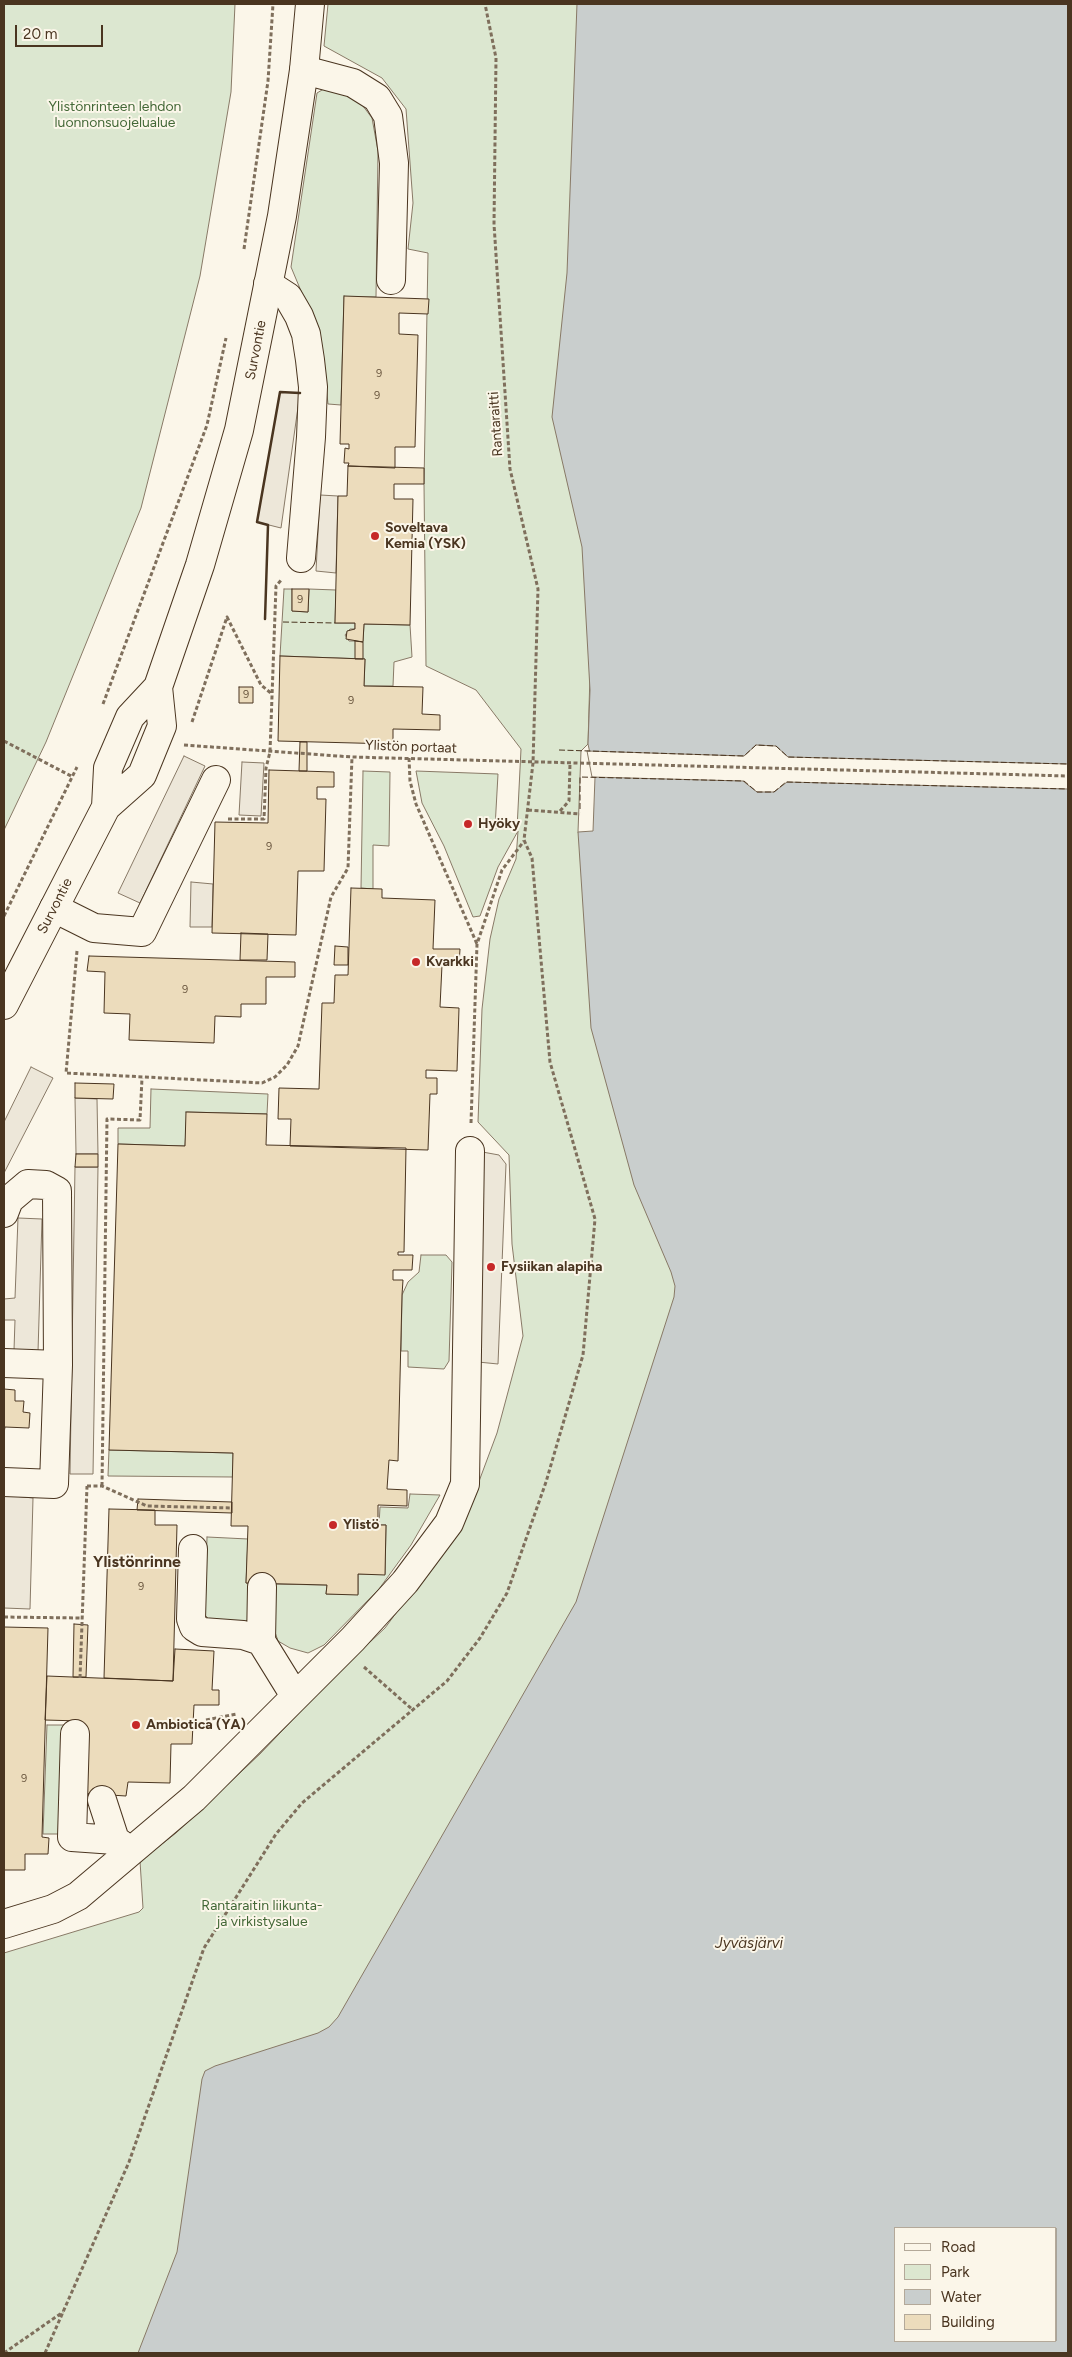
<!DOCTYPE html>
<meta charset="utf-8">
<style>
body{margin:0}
#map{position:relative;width:1072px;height:2357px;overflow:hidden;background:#fbf6e9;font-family:Figtree,sans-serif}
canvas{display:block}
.frame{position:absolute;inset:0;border:5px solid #4a3520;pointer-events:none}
.legend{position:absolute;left:894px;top:2227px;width:162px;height:115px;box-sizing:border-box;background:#fbf6e9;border:1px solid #b4a999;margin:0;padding:6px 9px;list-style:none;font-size:15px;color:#4a3520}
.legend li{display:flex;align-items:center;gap:10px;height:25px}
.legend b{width:25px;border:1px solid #b4a999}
.scale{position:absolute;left:15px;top:25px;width:88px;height:22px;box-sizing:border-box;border:2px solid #4a3520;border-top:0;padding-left:6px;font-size:15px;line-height:18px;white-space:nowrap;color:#4a3520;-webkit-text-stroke:4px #fbf6e9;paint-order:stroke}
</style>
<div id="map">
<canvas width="1072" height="2357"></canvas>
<div class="frame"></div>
<ul class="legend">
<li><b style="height:6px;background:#fbf6e9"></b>Road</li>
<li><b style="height:14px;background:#dce7d0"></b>Park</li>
<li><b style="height:14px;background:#c9cecd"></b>Water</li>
<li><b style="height:14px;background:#ecdcbc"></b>Building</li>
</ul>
<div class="scale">20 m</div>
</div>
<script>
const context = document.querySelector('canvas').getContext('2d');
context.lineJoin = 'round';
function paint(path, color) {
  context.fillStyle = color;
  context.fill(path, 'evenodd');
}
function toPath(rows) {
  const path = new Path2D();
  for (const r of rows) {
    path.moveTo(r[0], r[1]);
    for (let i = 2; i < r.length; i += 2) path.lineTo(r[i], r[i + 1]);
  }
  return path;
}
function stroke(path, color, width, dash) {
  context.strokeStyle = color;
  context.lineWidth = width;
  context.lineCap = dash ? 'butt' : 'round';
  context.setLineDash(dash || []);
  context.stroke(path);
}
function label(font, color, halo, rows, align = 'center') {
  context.font = font + ' Figtree,sans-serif';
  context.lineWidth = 4;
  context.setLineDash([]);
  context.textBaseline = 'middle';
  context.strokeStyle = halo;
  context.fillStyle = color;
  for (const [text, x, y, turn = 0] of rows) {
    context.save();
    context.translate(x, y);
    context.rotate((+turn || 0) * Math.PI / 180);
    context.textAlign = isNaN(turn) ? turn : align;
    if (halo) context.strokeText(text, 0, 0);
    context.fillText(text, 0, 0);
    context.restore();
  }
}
const green = toPath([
 [4,4,235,4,231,92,200,276,141,508,46,742,4,830,4,4],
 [328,4,609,4,588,744,581,751,578,832,753,1310,183,2353,4,2353,4,1953,139,1912,143,1908,140,1861,176,1833,260,1754,338,1672,385,1628,436,1559,478,1484,497,1433,523,1336,512,1244,509,1155,478,1122,482,1009,490,939,499,899,516,859,518,831,498,867,480,916,473,917,444,846,422,803,416,771,498,774,495,828,517,829,521,749,476,690,426,666,424,484,428,253,408,249,413,203,406,109,382,78,324,46,328,4],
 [327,87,347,94,360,102,372,118,378,151,376,297,344,297,341,405,328,404,324,366,314,322,291,267,317,93,327,87],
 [284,589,292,589,292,611,308,612,309,589,336,590,335,623,355,623,355,629,350,629,345,635,349,641,363,641,364,624,410,625,412,657,394,662,393,686,364,686,365,659,280,656,284,589],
 [363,771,390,772,389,846,373,845,373,889,361,888,363,771],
 [151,1089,268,1094,267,1114,187,1112,185,1146,118,1144,118,1128,150,1128,151,1089],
 [421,1255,446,1255,452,1262,449,1361,444,1369,408,1367,408,1351,401,1351,402,1295,408,1282,419,1272,421,1255],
 [109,1450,233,1453,233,1477,108,1476,109,1450],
 [410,1494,440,1495,411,1545,379,1589,324,1645,308,1653,290,1648,278,1641,270,1617,272,1584,327,1585,326,1594,358,1594,358,1574,385,1574,386,1525,379,1525,380,1507,408,1508,410,1494],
 [207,1537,248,1539,246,1583,252,1583,251,1617,245,1622,211,1621,205,1615,207,1537],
 [47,1725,69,1725,67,1834,43,1834,47,1725]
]);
const parking = toPath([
 [280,392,300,393,281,528,257,522,280,392],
 [320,495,338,496,336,573,316,571,320,495],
 [184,756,205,766,140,903,118,893,184,756],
 [242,762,264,763,261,816,239,815,242,762],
 [191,882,213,884,212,927,190,927,191,882],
 [31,1067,53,1078,4,1173,4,1122,31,1067],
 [75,1098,97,1099,98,1154,76,1154,75,1098],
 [477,1151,499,1155,506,1164,498,1364,478,1362,477,1151],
 [75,1167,98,1167,93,1474,70,1474,75,1167],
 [18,1218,42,1219,38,1352,14,1350,15,1320,4,1320,4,1299,15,1298,18,1218],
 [4,1495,33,1498,30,1609,4,1608,4,1495]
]);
const water = toPath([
 [577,4,1068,4,1068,2353,138,2353,177,2252,202,2079,205,2071,215,2066,318,2033,329,2027,338,2017,576,1602,674,1297,675,1286,671,1272,634,1185,591,1028,578,832,593,831,595,777,588,744,590,690,582,547,552,417,567,273,577,4],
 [896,2228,1056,2228,1056,2341,896,2341,896,2228]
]);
const pier = toPath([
 [756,745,776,746,788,757,1068,764,1068,789,787,782,774,792,757,792,743,781,592,777,587,751,744,756,756,745]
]);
const building = toPath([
 [344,296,429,299,428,314,399,313,399,334,418,335,415,447,395,447,395,468,348,466,349,463,344,463,345,448,349,449,349,444,340,444,344,296],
 [348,466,424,468,424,484,394,484,394,499,413,499,410,625,364,624,363,642,346,639,347,631,355,629,355,623,335,623,338,496,347,496,348,466],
 [292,589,309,589,308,612,292,611,292,589],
 [355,641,363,642,363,659,355,659,355,641],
 [280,656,365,659,364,686,423,687,422,714,440,715,440,730,393,729,393,744,278,741,280,656],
 [239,687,253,687,253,703,239,703,239,687],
 [300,742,307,742,307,771,299,771,300,742],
 [269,770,334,772,334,787,317,787,317,799,326,799,324,871,298,871,296,935,212,933,215,822,268,823,269,770],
 [351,888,382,889,382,898,435,900,433,949,460,949,459,965,442,965,440,1007,459,1008,457,1071,426,1070,426,1078,437,1078,437,1094,430,1094,428,1150,290,1146,291,1119,278,1119,279,1088,319,1089,322,1003,334,1003,335,975,348,975,351,888],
 [241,933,268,934,267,960,240,960,241,933],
 [335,946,348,947,348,965,334,965,335,946],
 [89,956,295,962,295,977,266,977,266,1004,241,1004,241,1017,215,1016,214,1043,129,1040,130,1014,104,1013,105,972,87,971,89,956],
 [75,1083,114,1084,113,1099,75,1098,75,1083],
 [186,1112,267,1114,266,1145,406,1148,404,1252,398,1252,398,1255,413,1255,412,1270,393,1270,393,1280,403,1280,402,1295,398,1461,389,1460,387,1489,407,1490,407,1506,378,1505,378,1525,386,1525,385,1575,358,1574,358,1595,326,1594,327,1585,246,1583,248,1526,231,1526,233,1453,109,1450,118,1144,185,1146,186,1112],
 [76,1154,98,1154,98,1167,75,1167,76,1154],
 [4,1389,15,1390,15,1401,24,1401,23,1412,30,1413,29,1428,5,1427,4,1433,4,1389],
 [138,1499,232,1502,232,1513,137,1510,138,1499],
 [109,1509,155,1510,155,1525,177,1525,173,1681,104,1678,109,1509],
 [74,1624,88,1625,86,1677,73,1677,74,1624],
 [4,1627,48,1628,42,1837,49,1838,48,1854,25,1854,25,1870,4,1870,4,1627],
 [175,1649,214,1651,212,1690,219,1690,219,1705,194,1705,192,1744,171,1744,170,1783,128,1782,126,1796,79,1793,80,1721,45,1720,47,1676,173,1681,175,1649]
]);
const path = toPath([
 [244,249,268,81,273,4],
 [103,704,207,425,226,338],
 [192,722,227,617,261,685,272,694],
 [4,741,73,777],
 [184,745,352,757,1068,776],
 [409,758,410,781,416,804,477,944],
 [528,810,580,814],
 [560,811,569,801,570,763],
 [228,819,264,819,266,768,270,752,276,586,282,579],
 [4,916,77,767],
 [77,951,66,1073,262,1083,275,1077,287,1065,298,1046,331,897,348,868,352,757],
 [471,1123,477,944,502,870,524,841],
 [87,1486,102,1486,147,1506,232,1508],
 [102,1486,107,1119,140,1120,142,1078],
 [4,1617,82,1618],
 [364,1667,413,1710],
 [80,1678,87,1486],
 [206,1720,237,1714],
 [4,2353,63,2312],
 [45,2353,129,2162,204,1948,276,1834,302,1803,447,1681,480,1638,507,1593,546,1482,583,1355,595,1219,550,1062,532,858,524,840,533,763,538,589,510,469,494,224,496,58,485,4]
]);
const minor = toPath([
 [304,70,353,83,377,98,388,116,394,163,391,280],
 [268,284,288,297,299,316,306,334,310,360,313,387,311,437,301,558],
 [54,908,94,928,142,932,216,780],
 [4,1213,9,1200,28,1184,46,1185,57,1191,58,1365,4,1363],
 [4,1482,54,1484,58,1365],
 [193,1549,191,1619,194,1627,202,1632,243,1635,261,1641,295,1696],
 [261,1641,262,1587],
 [75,1734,72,1837,115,1840],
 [102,1800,115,1840,129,1850],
 [4,1924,53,1909,78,1896,194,1798,353,1639,405,1582,449,1523,465,1484,470,1151]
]);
const major = toPath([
 [106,807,108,768,130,717,158,687,200,565,239,430,282,216,304,70,310,4],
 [4,1005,106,807,142,775,162,726,158,687]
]);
const fence = toPath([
 [283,622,335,623],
 [559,750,744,756,756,745,776,746,788,757,1068,764],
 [580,809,580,777,744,781,757,792,774,792,786,782,1068,789]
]);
const wall = toPath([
 [265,619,268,525,257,522,280,392,300,393]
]);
const markers = [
 [375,536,5,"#c62828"],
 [468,824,5,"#c62828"],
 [416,962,5,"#c62828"],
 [491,1267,5,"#c62828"],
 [333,1525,5,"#c62828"],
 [136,1725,5,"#c62828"]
];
const numberNames = [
 ["9",379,374],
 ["9",377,396],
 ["9",300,600],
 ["9",246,695],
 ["9",351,701],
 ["9",269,847],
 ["9",185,990],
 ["9",141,1587],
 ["9",24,1779]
];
const parkNames = [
 ["Ylistönrinteen lehdon",115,107],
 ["luonnonsuojelualue",115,123],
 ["Rantaraitin liikunta-",262,1906],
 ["ja virkistysalue",262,1922]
];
const streetNames = [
 ["Survontie",256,350,-79],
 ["Rantaraitti",496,424,-94],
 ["Ylistön portaat",411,747,2],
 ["Survontie",55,906,-63]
];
const poiNames = [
 ["Soveltava",385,528],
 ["Kemia (YSK)",385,544],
 ["Hyöky",478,824],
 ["Kvarkki",426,962],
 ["Fysiikan alapiha",501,1267],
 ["Ylistö",343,1525],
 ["Ambiotica (YA)",146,1725]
];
const waterNames = [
 ["Jyväsjärvi",749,1944]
];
const quarterNames = [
 ["Ylistönrinne",137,1562]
];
paint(green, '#dce7d0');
stroke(green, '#887966', 1);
paint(parking, '#ede7d9');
stroke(parking, '#887966', 1);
paint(water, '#c9cecd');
stroke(water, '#887966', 1);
paint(pier, '#fbf6e9');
stroke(pier, '#887966', 1);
paint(building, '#ecdcbc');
stroke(building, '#4a3520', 1);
stroke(minor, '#4a3520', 30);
stroke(major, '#4a3520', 30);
stroke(path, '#7f6f5c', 3, [4, 2.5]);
stroke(minor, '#fbf6e9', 28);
stroke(major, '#fbf6e9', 28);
stroke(fence, '#4a3520', 1, [6, 2.5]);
stroke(wall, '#4a3520', 2.5);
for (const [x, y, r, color] of markers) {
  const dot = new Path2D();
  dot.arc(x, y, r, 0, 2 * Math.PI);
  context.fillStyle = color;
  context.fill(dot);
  stroke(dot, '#fbf6e9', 2);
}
label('11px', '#725f47', null, numberNames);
label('14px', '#436837', '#fbf6e9', parkNames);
label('14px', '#4a3520', '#fbf6e9', streetNames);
label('bold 14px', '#4a3520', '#fbf6e9', poiNames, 'left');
label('italic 15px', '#4a3520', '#fbf6e9', waterNames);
label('bold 16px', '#4a3520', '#fbf6e9', quarterNames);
</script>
